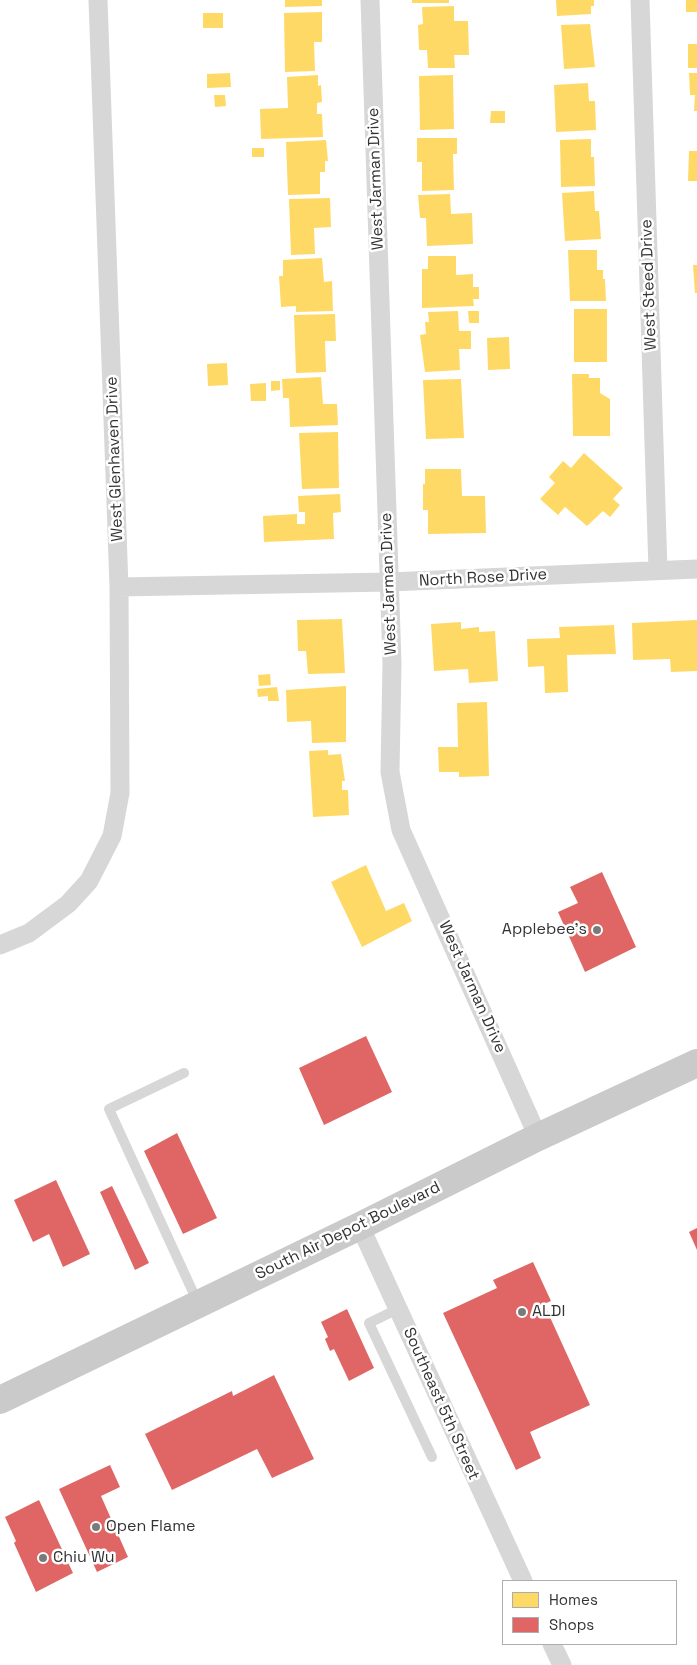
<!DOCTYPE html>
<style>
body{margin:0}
#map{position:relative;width:697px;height:1665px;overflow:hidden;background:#fff;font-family:"Space Grotesk",sans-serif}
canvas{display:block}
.legend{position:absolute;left:502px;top:1580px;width:175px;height:65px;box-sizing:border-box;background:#fff;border:1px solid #adadad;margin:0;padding:6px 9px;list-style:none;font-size:15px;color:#333}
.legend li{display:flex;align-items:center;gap:10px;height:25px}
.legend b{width:25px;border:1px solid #adadad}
</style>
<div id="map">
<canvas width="697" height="1665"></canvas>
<ul class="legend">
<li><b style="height:14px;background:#ffd966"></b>Homes</li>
<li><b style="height:14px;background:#e06666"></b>Shops</li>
</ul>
</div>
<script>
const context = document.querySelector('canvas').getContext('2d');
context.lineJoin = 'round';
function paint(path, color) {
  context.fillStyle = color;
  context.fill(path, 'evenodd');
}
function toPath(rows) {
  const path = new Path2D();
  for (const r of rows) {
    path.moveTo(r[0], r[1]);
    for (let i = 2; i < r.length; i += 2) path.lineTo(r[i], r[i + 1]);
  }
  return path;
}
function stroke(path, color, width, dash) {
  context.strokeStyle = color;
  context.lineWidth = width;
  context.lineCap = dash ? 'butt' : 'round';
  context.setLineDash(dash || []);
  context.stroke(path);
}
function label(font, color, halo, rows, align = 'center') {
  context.font = font + ' "Space Grotesk",sans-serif';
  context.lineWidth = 5;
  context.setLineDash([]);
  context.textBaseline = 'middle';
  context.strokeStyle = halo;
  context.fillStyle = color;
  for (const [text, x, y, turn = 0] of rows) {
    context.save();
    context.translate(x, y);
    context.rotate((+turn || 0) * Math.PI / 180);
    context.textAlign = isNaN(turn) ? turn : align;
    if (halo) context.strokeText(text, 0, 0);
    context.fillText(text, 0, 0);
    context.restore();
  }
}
const homes = toPath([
 [285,0,322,0,322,6,285,7],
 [412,0,449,0,449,3,412,3],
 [556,0,594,0,594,6,591,6,591,14,557,16],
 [686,0,697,0,697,12,686,12],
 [454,6,454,21,468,21,469,55,454,55,455,68,428,68,427,50,419,50,418,25,423,24,422,7],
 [322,12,322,42,314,42,315,71,285,72,284,13],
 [203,13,223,13,223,28,203,28],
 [590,24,595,67,564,69,561,25],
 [688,44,697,44,697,68,688,68],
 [230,73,231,87,207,88,207,74],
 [689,73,697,73,697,111,694,111,695,95,690,95],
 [318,75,318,86,321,85,322,102,317,103,317,114,322,114,323,137,261,139,260,109,288,108,287,77],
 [453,75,454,129,420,130,419,76],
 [588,83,589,101,595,101,596,130,556,132,554,85],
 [214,95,225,95,226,106,215,107],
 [491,111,505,111,505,123,490,123],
 [417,138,457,138,457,154,453,154,454,190,422,191,422,162,417,162],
 [591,139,591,157,594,157,595,186,561,187,560,140],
 [326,140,328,161,325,161,325,172,320,172,320,194,288,195,286,142],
 [252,148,264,148,264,157,252,157],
 [689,151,697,151,697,181,688,181],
 [594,191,595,211,599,211,601,239,565,241,562,193],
 [450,194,451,214,472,213,473,244,427,246,426,218,420,218,418,195],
 [330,198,331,227,314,228,315,254,291,255,289,199],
 [568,250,597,250,597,270,603,270,603,279,605,279,606,301,570,301],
 [428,256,456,256,456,275,473,274,473,287,479,287,479,299,473,299,474,306,422,308,422,269,428,269],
 [322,258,324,282,332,281,333,311,296,312,296,306,281,307,279,276,283,276,283,260],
 [693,265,697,265,697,293,695,293],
 [574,309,607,309,607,362,574,362],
 [458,311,459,331,471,331,471,349,459,349,460,370,425,372,420,335,426,334,425,322,429,322,428,312],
 [468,311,479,311,479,323,469,323],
 [335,314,336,341,325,341,326,372,296,373,294,315],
 [509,337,510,369,488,370,487,338],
 [227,363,228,385,208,386,207,364],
 [572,374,589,374,589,378,600,378,600,393,610,399,610,436,573,436],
 [321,377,323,404,337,404,338,425,290,427,289,398,283,398,282,379],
 [461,379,464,438,426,439,423,380],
 [271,381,280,381,280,390,271,391],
 [266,383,266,401,251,401,250,384],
 [338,432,339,488,302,489,299,433],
 [584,453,623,488,613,499,620,505,610,517,603,511,587,526,565,507,558,515,540,499,555,483,549,477,563,461,571,468],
 [425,469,461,469,462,496,485,496,486,533,428,534,428,510,423,510,423,484,425,484],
 [340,494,341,512,333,513,334,539,264,542,263,516,297,514,297,524,305,524,305,512,299,512,298,496],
 [342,619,345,673,308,674,306,651,298,651,297,620],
 [697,620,697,671,671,672,670,659,633,660,632,623],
 [461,622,461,629,479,627,479,632,495,631,498,681,469,683,468,669,434,671,431,624],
 [614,625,616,654,567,655,568,692,545,693,544,666,528,667,527,639,560,638,559,627],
 [270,674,271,685,259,686,258,675],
 [346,686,346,742,312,743,311,721,287,722,286,690],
 [277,687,279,701,268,701,268,696,258,697,257,689],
 [487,702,489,776,459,777,459,772,439,772,438,747,458,747,457,703],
 [328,750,328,755,341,754,345,781,342,781,342,790,348,790,349,815,313,817,309,751],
 [366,865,386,911,404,903,412,921,362,947,331,882]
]);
const shops = toPath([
 [602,872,636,947,585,972,558,912,578,903,570,887],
 [366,1036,392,1092,324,1125,299,1068],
 [177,1133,217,1218,183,1234,144,1151],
 [56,1180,90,1254,63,1267,49,1234,33,1242,14,1200],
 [112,1186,149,1263,135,1270,100,1192],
 [697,1228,697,1250,689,1232],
 [533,1262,551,1301,544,1304,590,1405,530,1432,541,1458,516,1470,443,1313,497,1288,493,1280],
 [347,1309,374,1368,349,1381,334,1349,330,1351,325,1339,328,1337,321,1322],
 [274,1375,314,1459,272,1478,257,1449,172,1490,145,1434,232,1391,233,1396],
 [110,1465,120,1487,101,1496,128,1557,97,1572,59,1489],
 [39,1500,73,1573,36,1592,14,1543,16,1541,5,1517]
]);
const service = toPath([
 [184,1073,109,1109,198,1303],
 [398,1309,369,1323,432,1457]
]);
const minor = toPath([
 [370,0,392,663,390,772,401,830,538,1137],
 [640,0,658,570],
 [119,587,389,582,697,569],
 [0,945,29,933,68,904,89,881,112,836,120,793,119,587,98,0],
 [360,1226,523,1581],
 [552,1644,562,1665]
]);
const primary = toPath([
 [0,1400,360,1226,538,1137,697,1063]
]);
const markers = [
 [597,930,5,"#7a7a7a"],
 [522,1312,5,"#7a7a7a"],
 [96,1527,5,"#7a7a7a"],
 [43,1558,5,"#7a7a7a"]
];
const streetNames = [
 ["West Jarman Drive",376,179,-92],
 ["West Steed Drive",649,285,-92],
 ["West Glenhaven Drive",115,459,-92],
 ["North Rose Drive",483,578,-3],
 ["West Jarman Drive",389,584,-92],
 ["West Jarman Drive",472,987,66],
 ["South Air Depot Boulevard",348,1231,-26],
 ["Southeast 5th Street",441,1404,66]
];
const poiNames = [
 ["Applebee's",587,930,"right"],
 ["ALDI",532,1312],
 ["Open Flame",106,1527],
 ["Chiu Wu",53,1558]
];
paint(homes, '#ffd966');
paint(shops, '#e06666');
stroke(service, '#d7d7d7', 10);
stroke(minor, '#d7d7d7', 19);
stroke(primary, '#cacaca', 28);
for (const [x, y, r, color] of markers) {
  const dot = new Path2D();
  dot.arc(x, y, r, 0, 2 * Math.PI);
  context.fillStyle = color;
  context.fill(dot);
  stroke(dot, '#fff', 2);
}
label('16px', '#333', '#fff', streetNames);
label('16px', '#333', '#fff', poiNames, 'left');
</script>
